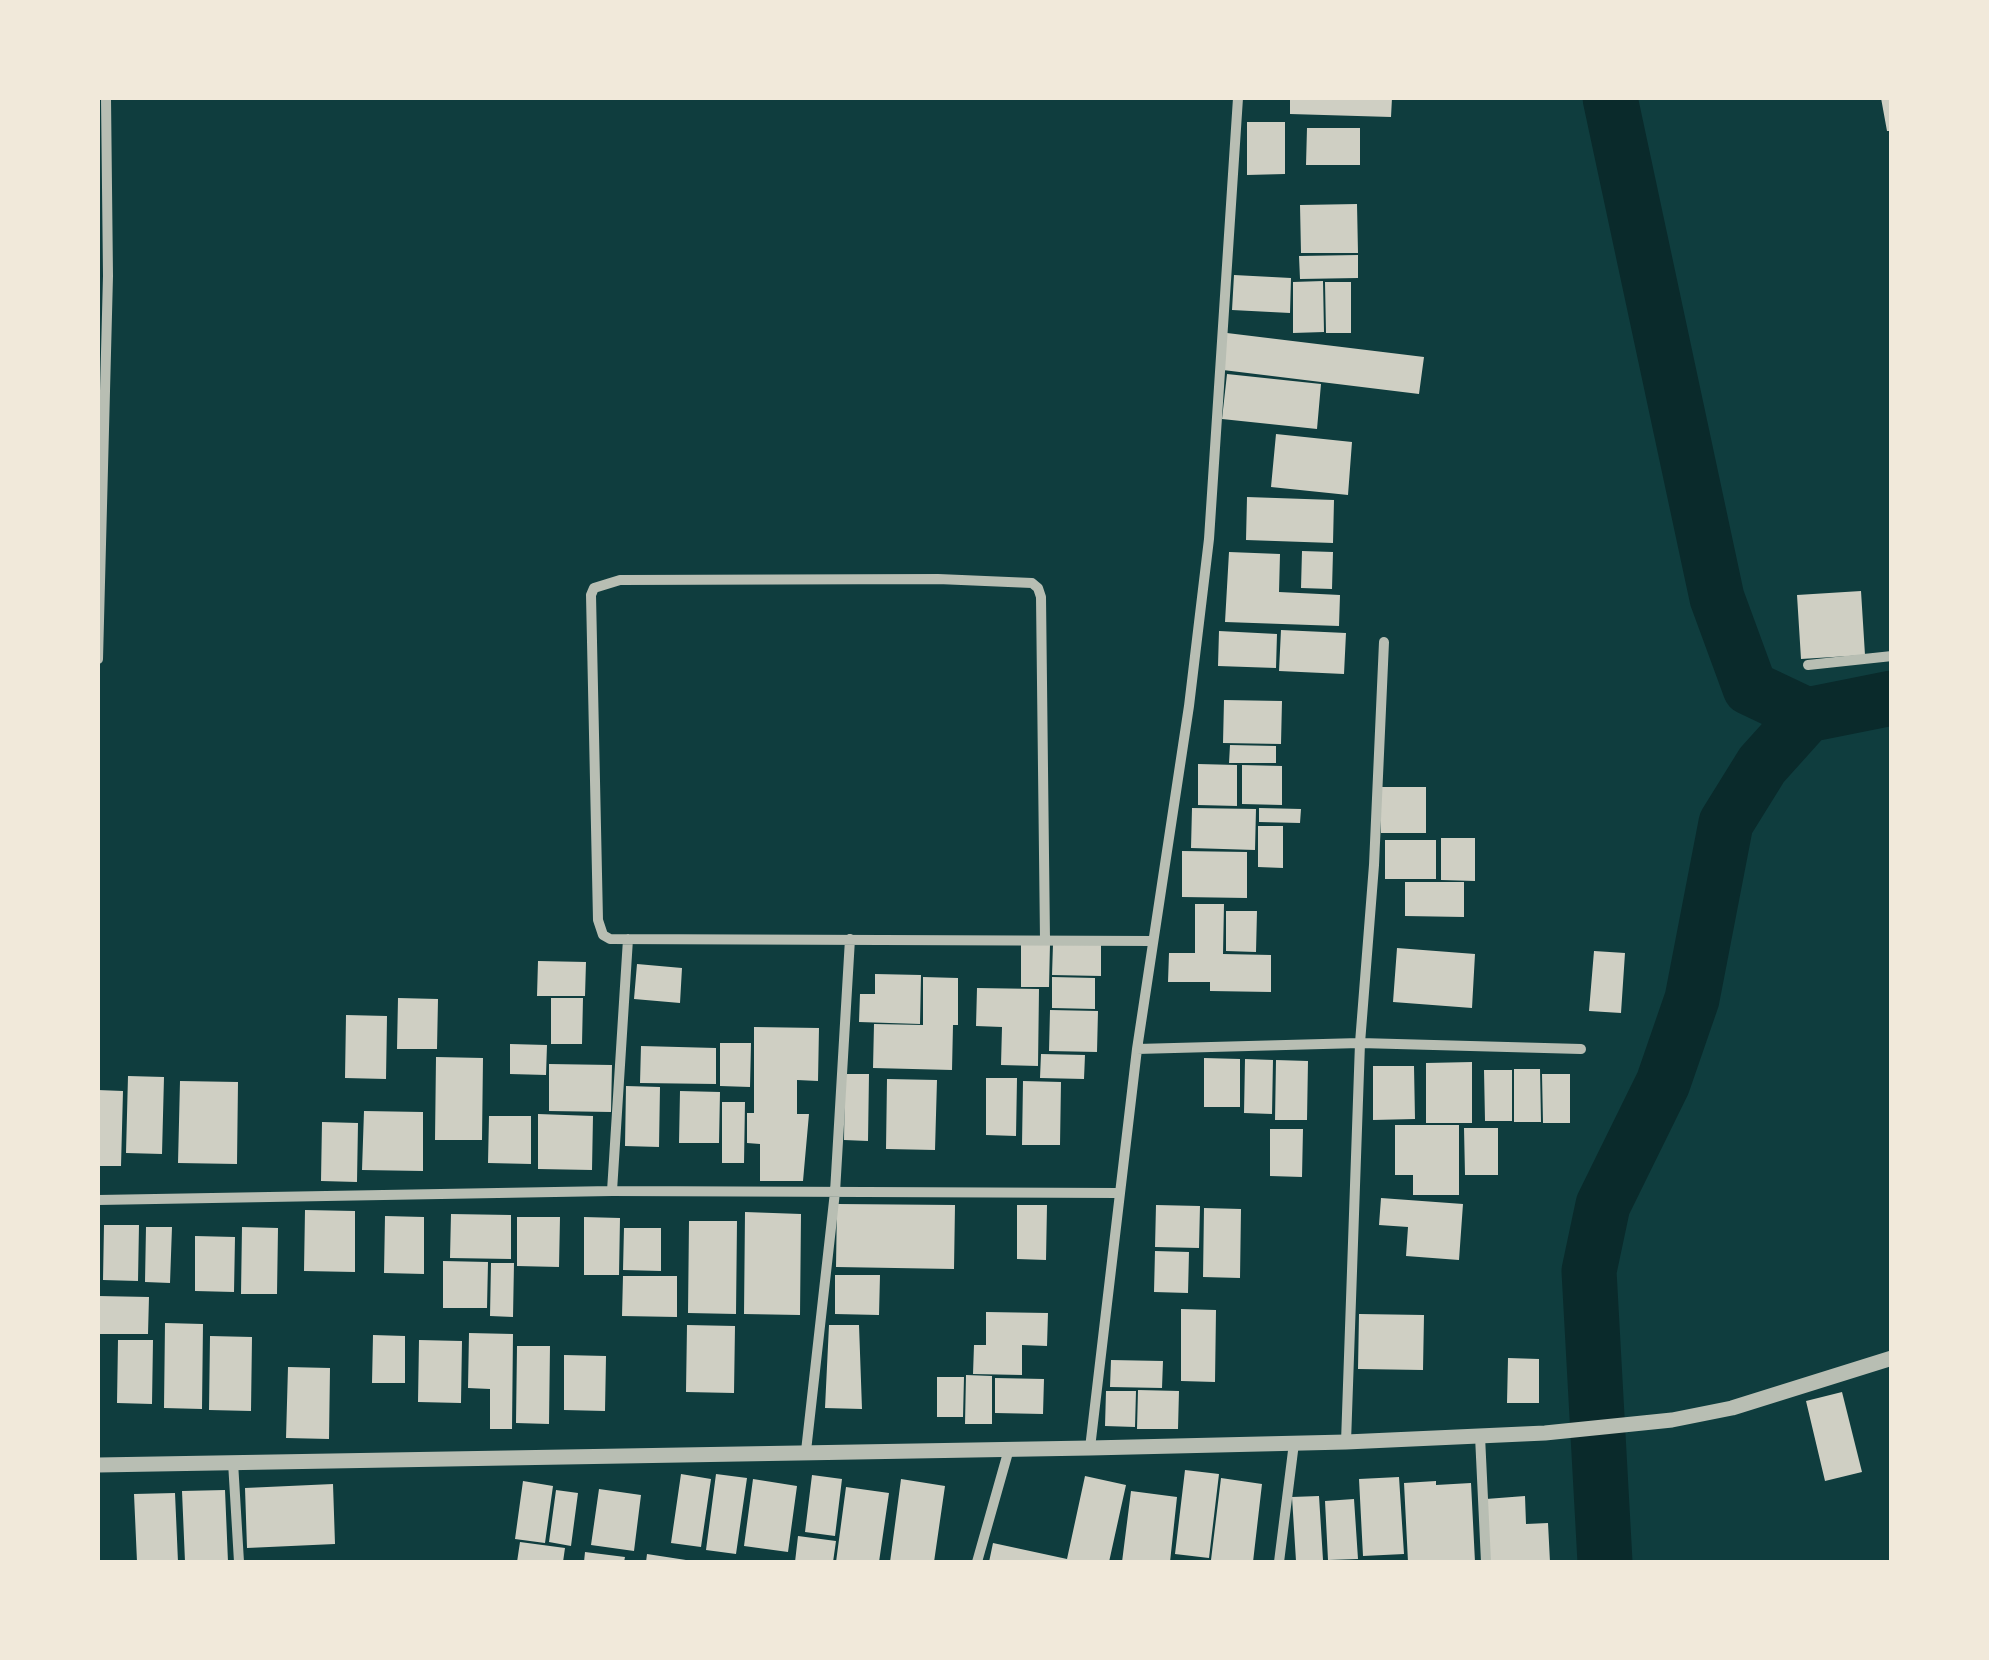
<!DOCTYPE html>
<style>
body{margin:0}
#map{position:relative;width:1989px;height:1660px;overflow:hidden;background:#0f3d3e;font-family:Roboto,sans-serif}
canvas{display:block}
.frame{position:absolute;inset:0;border:100px solid #f1e9da;pointer-events:none}
</style>
<div id="map">
<canvas width="1989" height="1660"></canvas>
<div class="frame"></div>
</div>
<script>
const context = document.querySelector('canvas').getContext('2d');
context.lineJoin = 'round';
function toPath(rows) {
  const path = new Path2D();
  for (const r of rows) {
    path.moveTo(r[0], r[1]);
    for (let i = 2; i < r.length; i += 2) path.lineTo(r[i], r[i + 1]);
  }
  return path;
}
function stroke(path, color, width, dash) {
  context.strokeStyle = color;
  context.lineWidth = width;
  context.lineCap = dash ? 'butt' : 'round';
  context.setLineDash(dash || []);
  context.stroke(path);
}
function paint(path, color) {
  context.fillStyle = color;
  context.fill(path, 'evenodd');
}
const river = toPath([
 [1610,98,1717,598,1750,688,1807,715],
 [1605,1562,1589,1271,1603,1205,1663,1083,1692,999,1726,823,1762,765,1807,715,1892,698]
]);
const building = toPath([
 [1290,98,1392,98,1391,117,1290,114],
 [1881,98,1892,98,1892,131,1887,131],
 [1247,122,1285,122,1285,174,1247,175],
 [1307,128,1360,128,1360,165,1306,165],
 [1357,204,1358,253,1301,253,1300,205],
 [1358,255,1358,278,1300,279,1299,256],
 [1234,275,1291,278,1290,313,1232,310],
 [1323,281,1324,332,1293,333,1293,282],
 [1325,282,1351,282,1351,333,1326,333],
 [1227,333,1424,357,1419,394,1223,370],
 [1227,374,1321,384,1317,429,1222,419],
 [1276,434,1352,442,1348,495,1271,487],
 [1247,497,1334,500,1333,543,1246,540],
 [1302,551,1333,552,1332,589,1301,588],
 [1229,552,1280,554,1279,592,1340,595,1339,626,1225,622],
 [1861,591,1865,655,1801,659,1797,595],
 [1281,630,1346,633,1344,674,1279,671],
 [1219,631,1277,634,1276,668,1218,666],
 [1224,700,1282,701,1281,744,1223,743],
 [1230,745,1276,746,1276,763,1229,763],
 [1198,764,1237,765,1237,806,1198,805],
 [1242,765,1282,766,1282,805,1242,804],
 [1380,787,1426,787,1426,833,1381,833],
 [1192,808,1256,809,1255,850,1191,848],
 [1259,808,1301,809,1300,823,1259,822],
 [1258,826,1283,826,1283,868,1258,867],
 [1441,838,1475,838,1475,881,1441,880],
 [1385,840,1436,840,1436,879,1385,879],
 [1182,851,1247,852,1247,898,1182,897],
 [1405,882,1464,882,1464,917,1405,916],
 [1195,904,1224,904,1223,954,1271,955,1271,992,1210,991,1210,982,1168,982,1169,953,1195,953],
 [1226,911,1257,911,1256,952,1226,951],
 [1021,944,1050,944,1049,987,1021,987],
 [1053,944,1101,945,1101,976,1052,975],
 [1397,948,1475,954,1472,1008,1393,1002],
 [1594,951,1625,953,1621,1013,1589,1011],
 [538,961,586,962,585,996,537,996],
 [637,964,682,968,680,1003,634,999],
 [875,974,921,975,920,1024,859,1022,860,994,875,994],
 [923,977,958,978,958,1025,953,1025,952,1070,873,1068,874,1024,923,1025],
 [1052,977,1095,978,1095,1009,1052,1008],
 [977,988,1039,989,1038,1066,1001,1065,1002,1027,976,1026],
 [398,998,438,999,437,1049,397,1049],
 [551,998,583,998,582,1044,551,1044],
 [1050,1010,1098,1011,1097,1052,1049,1051],
 [346,1015,387,1016,386,1079,345,1078],
 [754,1027,819,1028,818,1081,797,1080,797,1114,809,1114,803,1181,760,1181,760,1144,747,1143,747,1113,754,1113],
 [720,1043,751,1043,750,1087,720,1086],
 [510,1044,547,1045,546,1075,510,1074],
 [641,1046,716,1048,716,1084,640,1083],
 [1041,1054,1085,1055,1084,1079,1040,1078],
 [436,1057,483,1058,482,1140,435,1140],
 [1204,1058,1240,1059,1240,1107,1204,1107],
 [1245,1059,1273,1060,1272,1114,1244,1113],
 [1276,1060,1308,1061,1307,1120,1275,1120],
 [1472,1062,1472,1123,1426,1123,1426,1063],
 [549,1064,612,1065,611,1112,549,1111],
 [1373,1066,1414,1066,1415,1119,1373,1120],
 [1514,1069,1540,1069,1541,1122,1514,1122],
 [1484,1070,1512,1070,1512,1121,1485,1121],
 [845,1074,869,1074,868,1141,844,1140],
 [1542,1074,1570,1074,1570,1123,1543,1123],
 [128,1076,164,1077,162,1154,126,1153],
 [986,1078,1017,1078,1016,1136,986,1135],
 [887,1079,937,1080,935,1150,886,1149],
 [180,1081,238,1082,237,1164,178,1163],
 [1023,1081,1061,1082,1060,1145,1022,1145],
 [626,1086,660,1087,659,1147,625,1146],
 [98,1090,123,1091,121,1166,98,1166],
 [680,1091,720,1092,719,1143,679,1143],
 [722,1102,745,1102,744,1163,722,1163],
 [364,1111,423,1112,423,1171,362,1170],
 [538,1114,593,1116,592,1170,538,1169],
 [489,1116,531,1116,531,1164,488,1163],
 [322,1122,358,1123,357,1182,321,1181],
 [1395,1125,1459,1125,1459,1195,1413,1195,1413,1175,1395,1175],
 [1464,1128,1498,1128,1498,1175,1465,1175],
 [1270,1129,1303,1129,1302,1177,1270,1176],
 [1381,1198,1463,1204,1459,1260,1406,1256,1408,1227,1379,1225],
 [837,1204,955,1205,954,1269,836,1267],
 [1017,1205,1047,1205,1046,1260,1017,1259],
 [1156,1205,1200,1206,1199,1248,1155,1247],
 [1204,1208,1241,1209,1240,1278,1203,1277],
 [305,1210,355,1211,355,1272,304,1271],
 [745,1212,801,1214,800,1315,744,1314],
 [451,1214,511,1215,511,1259,450,1258],
 [385,1216,424,1217,424,1274,384,1273],
 [517,1217,560,1217,559,1267,517,1266],
 [584,1217,620,1218,619,1275,584,1275],
 [689,1221,737,1221,736,1314,688,1313],
 [104,1225,139,1225,138,1281,103,1280],
 [146,1227,172,1227,170,1283,145,1282],
 [242,1227,278,1228,277,1294,241,1294],
 [624,1228,661,1228,661,1271,623,1270],
 [195,1236,235,1237,234,1292,195,1291],
 [1155,1251,1189,1252,1188,1293,1154,1292],
 [443,1261,488,1262,487,1308,443,1308],
 [491,1263,514,1263,513,1317,490,1316],
 [835,1275,880,1275,879,1315,835,1314],
 [623,1276,677,1276,677,1317,622,1316],
 [98,1296,149,1297,148,1334,98,1334],
 [1181,1309,1216,1310,1215,1382,1181,1381],
 [986,1312,1048,1313,1047,1346,1022,1345,1022,1375,973,1374,974,1345,986,1345],
 [1359,1314,1424,1315,1423,1370,1358,1369],
 [165,1323,203,1324,202,1409,164,1408],
 [687,1325,735,1326,734,1393,686,1392],
 [829,1325,859,1325,862,1409,825,1408],
 [469,1333,513,1334,512,1429,490,1429,490,1389,468,1388],
 [373,1335,405,1336,405,1383,372,1383],
 [210,1336,252,1337,251,1411,209,1410],
 [118,1340,153,1340,152,1404,117,1403],
 [419,1340,462,1341,461,1403,418,1402],
 [517,1346,550,1346,549,1424,516,1423],
 [564,1355,606,1356,605,1411,564,1410],
 [1508,1358,1539,1359,1539,1403,1507,1403],
 [1111,1360,1163,1361,1162,1388,1110,1387],
 [288,1367,330,1368,329,1439,286,1438],
 [966,1375,992,1376,992,1424,965,1424],
 [937,1377,964,1377,963,1417,937,1417],
 [995,1378,1044,1379,1043,1414,995,1413],
 [1138,1390,1179,1391,1178,1429,1137,1429],
 [1106,1391,1136,1391,1135,1427,1105,1426],
 [1842,1392,1862,1472,1825,1481,1806,1401],
 [1185,1470,1219,1474,1209,1558,1175,1554],
 [681,1474,711,1479,701,1547,671,1543],
 [716,1474,747,1478,736,1554,706,1550],
 [812,1475,842,1479,835,1536,805,1532],
 [1085,1476,1126,1485,1109,1562,989,1562,993,1543,1067,1559],
 [1399,1477,1404,1554,1363,1556,1359,1479],
 [1221,1478,1262,1484,1253,1562,1211,1560],
 [753,1479,797,1486,788,1552,744,1546],
 [901,1479,945,1486,934,1562,890,1562],
 [523,1481,553,1486,545,1543,515,1539],
 [1436,1481,1436,1485,1471,1483,1475,1562,1408,1562,1404,1483],
 [333,1484,335,1544,247,1548,245,1488],
 [846,1487,889,1493,879,1562,836,1562],
 [599,1489,641,1495,634,1551,591,1545],
 [225,1490,228,1562,185,1562,182,1491],
 [556,1490,578,1493,571,1546,549,1542],
 [1131,1491,1177,1497,1170,1562,1122,1562],
 [175,1493,178,1562,137,1562,134,1494],
 [1319,1496,1323,1560,1296,1561,1292,1497],
 [1525,1496,1526,1524,1548,1523,1550,1562,1490,1562,1486,1499],
 [1354,1499,1358,1559,1328,1560,1325,1501],
 [798,1536,836,1541,833,1562,795,1562],
 [520,1542,565,1548,563,1562,517,1562],
 [585,1552,625,1557,624,1562,584,1562],
 [647,1554,686,1560,686,1562,646,1562]
]);
const minor = toPath([
 [98,659,108,276,106,98],
 [1808,665,1892,656],
 [1045,940,1041,597,1038,588,1032,583,938,579,620,580,594,588,591,595,598,920,603,935,610,939,1153,941],
 [1137,1049,1360,1043,1581,1049],
 [612,1191,628,939],
 [98,1200,612,1191,1118,1193],
 [1480,1436,1486,1562],
 [1346,1442,1360,1043,1374,865,1384,642],
 [1090,1448,1137,1049,1189,706,1209,539,1238,98],
 [806,1451,835,1192,850,939],
 [233,1462,239,1562],
 [977,1562,1009,1449],
 [1279,1562,1294,1443]
]);
const tertiary = toPath([
 [98,1465,1090,1448,1346,1442,1545,1433,1672,1420,1732,1408,1892,1358]
]);
stroke(river, '#0a2a2b', 55);
paint(building, '#cfcfc3');
stroke(minor, '#b8beb3', 10);
stroke(tertiary, '#b8beb3', 15);
</script>
